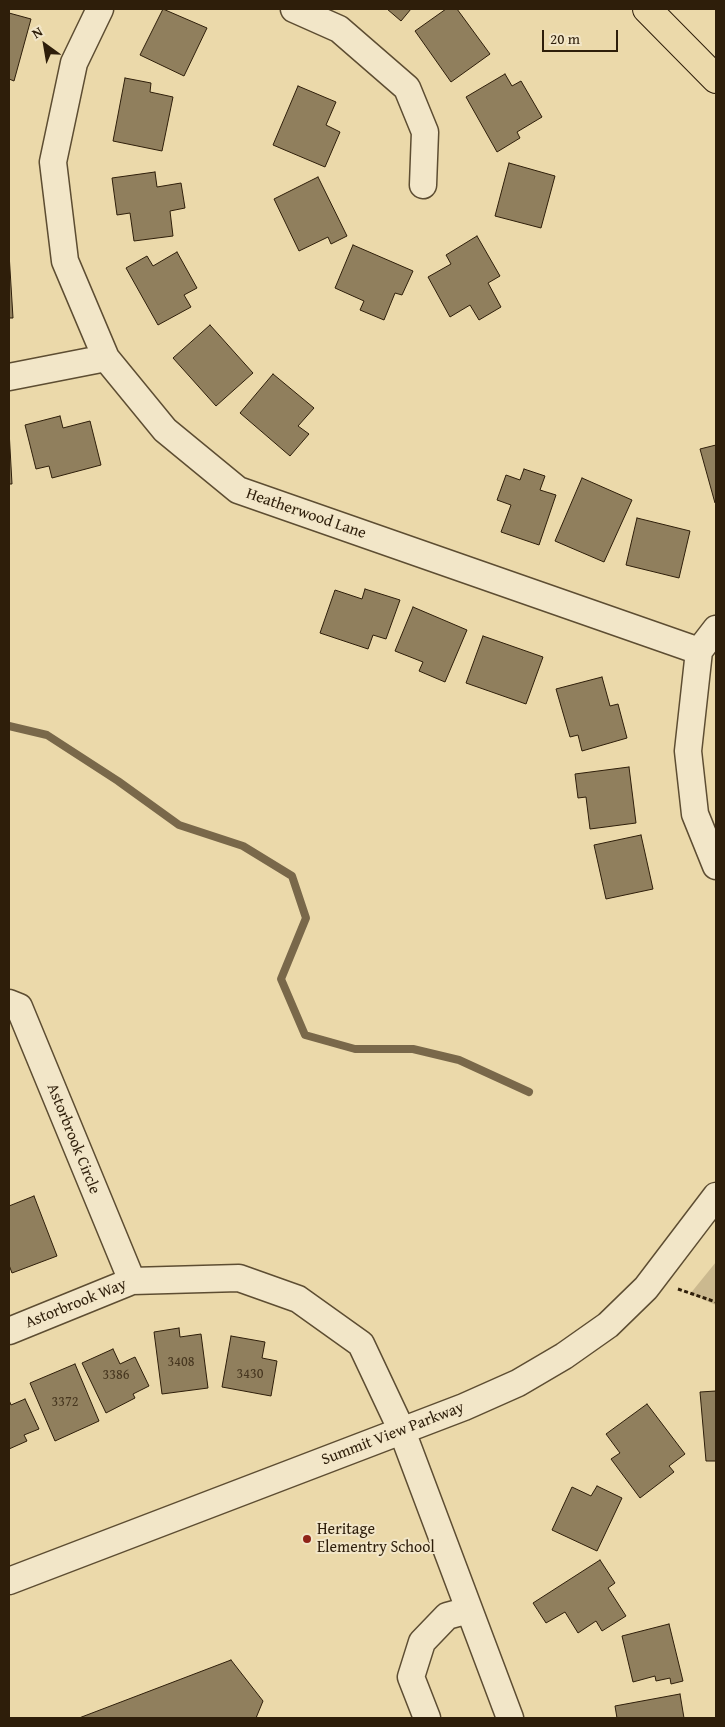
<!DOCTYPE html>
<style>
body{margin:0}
#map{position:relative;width:725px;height:1727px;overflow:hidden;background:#ebd9aa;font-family:"Gentium Book Plus",serif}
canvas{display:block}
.frame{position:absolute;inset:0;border:10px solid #2e1e0a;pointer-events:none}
.north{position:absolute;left:20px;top:20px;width:50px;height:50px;-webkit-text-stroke:4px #f2e6c8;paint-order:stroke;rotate:328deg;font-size:14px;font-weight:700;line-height:20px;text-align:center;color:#2e1e0a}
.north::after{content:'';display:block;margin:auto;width:18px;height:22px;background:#2e1e0a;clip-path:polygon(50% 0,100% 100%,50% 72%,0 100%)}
.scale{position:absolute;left:542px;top:30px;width:76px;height:22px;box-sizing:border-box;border:2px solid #2e1e0a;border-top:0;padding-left:6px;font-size:15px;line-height:18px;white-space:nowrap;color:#2e1e0a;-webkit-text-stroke:4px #f2e6c8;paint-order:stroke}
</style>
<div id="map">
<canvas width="725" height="1727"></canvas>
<div class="frame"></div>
<div class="north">N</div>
<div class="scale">20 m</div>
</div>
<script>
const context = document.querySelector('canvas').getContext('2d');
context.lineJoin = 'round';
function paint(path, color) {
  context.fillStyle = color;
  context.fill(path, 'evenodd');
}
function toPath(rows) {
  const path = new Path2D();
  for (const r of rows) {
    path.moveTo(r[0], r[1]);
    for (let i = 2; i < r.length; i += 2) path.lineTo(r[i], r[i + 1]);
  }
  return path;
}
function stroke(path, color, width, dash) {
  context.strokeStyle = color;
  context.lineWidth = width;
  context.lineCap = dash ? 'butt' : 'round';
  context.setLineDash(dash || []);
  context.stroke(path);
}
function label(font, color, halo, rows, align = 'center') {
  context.font = font + ' "Gentium Book Plus",serif';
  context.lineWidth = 4;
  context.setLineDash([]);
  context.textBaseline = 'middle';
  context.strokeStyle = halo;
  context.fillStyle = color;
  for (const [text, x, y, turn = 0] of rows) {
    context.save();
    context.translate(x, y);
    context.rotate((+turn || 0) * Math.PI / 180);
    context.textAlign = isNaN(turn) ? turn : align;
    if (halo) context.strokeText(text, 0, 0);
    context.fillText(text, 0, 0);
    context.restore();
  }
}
const green = toPath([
 [716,1262,716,1305,690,1294]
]);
const stream = toPath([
 [9,726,47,735,118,781,179,825,243,846,292,876,306,918,281,979,305,1035,355,1049,413,1049,459,1060,529,1092]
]);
const building = toPath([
 [163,9,207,28,184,76,140,55,163,9],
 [387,9,411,9,401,21,387,9],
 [446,9,457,9,490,54,451,82,415,31,446,9],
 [9,13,31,19,14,81,9,79,9,13],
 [505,74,512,86,521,81,542,117,517,132,520,138,497,152,466,97,505,74],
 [125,78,151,83,150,92,173,97,162,151,113,141,125,78],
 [298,86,336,102,326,125,340,132,325,167,273,145,298,86],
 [509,163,555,176,541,228,495,216,509,163],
 [155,172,157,187,181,183,185,208,170,211,173,236,134,241,130,213,117,215,112,178,155,172],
 [318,177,347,236,331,244,328,237,299,251,274,199,318,177],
 [477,236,500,276,488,283,501,307,479,320,470,305,450,317,428,277,451,264,446,255,477,236],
 [353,245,413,271,402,295,395,293,384,320,360,310,364,301,335,288,353,245],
 [177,252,197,288,184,295,191,307,158,325,126,268,147,256,153,266,177,252],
 [9,253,13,318,9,318,9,253],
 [210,325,253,373,216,406,173,358,210,325],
 [273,374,314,408,298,426,309,434,290,456,240,413,273,374],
 [60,416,63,428,90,421,101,465,52,478,49,466,36,469,25,425,60,416],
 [9,430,12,484,9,484,9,430],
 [716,445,716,502,715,503,700,449,716,445],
 [524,469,545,476,540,490,556,495,539,545,501,532,511,505,497,500,506,475,520,480,524,469],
 [582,478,632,500,604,562,555,541,582,478],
 [637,518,690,531,679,578,626,565,637,518],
 [365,589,400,600,386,639,373,635,368,649,320,633,335,590,362,599,365,589],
 [413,607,467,630,445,682,419,671,423,662,395,651,413,607],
 [483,636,543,657,526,704,466,683,483,636],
 [602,677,610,706,618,704,627,738,582,751,578,735,570,737,556,689,602,677],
 [629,767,636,823,590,829,586,797,578,798,575,774,629,767],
 [641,835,653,889,606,899,594,845,641,835],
 [34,1196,57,1256,12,1273,9,1265,9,1206,34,1196],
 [179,1328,180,1337,201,1334,208,1388,162,1394,154,1332,179,1328],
 [231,1336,265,1342,262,1358,277,1361,271,1396,222,1387,231,1336],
 [113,1349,120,1364,135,1357,149,1386,133,1394,135,1398,106,1413,82,1363,113,1349],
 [75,1364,99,1421,55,1441,30,1383,75,1364],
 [716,1391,716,1461,706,1461,700,1392,716,1391],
 [25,1399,39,1429,24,1435,27,1441,9,1449,9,1400,11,1405,25,1399],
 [647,1404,685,1454,669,1466,674,1472,640,1498,611,1459,620,1453,606,1434,647,1404],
 [597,1486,622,1498,597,1551,552,1530,572,1487,591,1496,597,1486],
 [600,1560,615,1583,608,1588,626,1616,602,1631,596,1621,578,1633,565,1612,546,1623,533,1603,600,1560],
 [669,1624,683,1681,671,1684,670,1678,656,1681,655,1676,633,1682,622,1636,669,1624],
 [231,1660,263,1701,256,1718,79,1718,231,1660],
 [680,1694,684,1718,617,1718,615,1706,680,1694]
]);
const path = toPath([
 [678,1289,716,1302]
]);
const minor = toPath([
 [100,9,74,63,53,162,65,261,106,358,165,430,238,490,699,651],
 [294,9,339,29,407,88,425,132,423,185],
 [9,377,106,358],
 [716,629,699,651,688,751,695,814,716,866],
 [9,1003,19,1007,132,1281],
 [9,1331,132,1281,239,1278,298,1299,361,1344,402,1431,510,1718],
 [9,1581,464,1407,518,1383,564,1356,608,1325,646,1288,716,1196],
 [427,1718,411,1677,422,1642,447,1616,469,1610]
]);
const major = toPath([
 [647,9,716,79]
]);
const markers = [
 [307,1539,5,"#8f2418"]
];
const numberNames = [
 ["3408",181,1362],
 ["3430",250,1374],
 ["3386",116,1375],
 ["3372",65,1402]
];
const streetNames = [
 ["Heatherwood Lane",306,514,19],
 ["Astorbrook Circle",73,1139,68],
 ["Astorbrook Way",76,1304,-22],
 ["Summit View Parkway",393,1434,-21]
];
const poiNames = [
 ["Heritage",317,1530],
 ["Elementry School",317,1548]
];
paint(green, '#cbb98f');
stroke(stream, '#79684a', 8);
paint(building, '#907f5d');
stroke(building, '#2e1e0a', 1);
stroke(minor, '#5d4d32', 29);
stroke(major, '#2e1e0a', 30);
stroke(path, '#2e1e0a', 3, [4, 2.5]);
stroke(minor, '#f2e6c8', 26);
stroke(major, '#ebd9aa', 28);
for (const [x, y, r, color] of markers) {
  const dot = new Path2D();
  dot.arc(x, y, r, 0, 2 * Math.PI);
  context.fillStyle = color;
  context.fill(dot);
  stroke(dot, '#f2e6c8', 2);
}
label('14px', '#46361f', null, numberNames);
label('16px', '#2e1e0a', '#f2e6c8', streetNames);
label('16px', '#2e1e0a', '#f2e6c8', poiNames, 'left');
</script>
